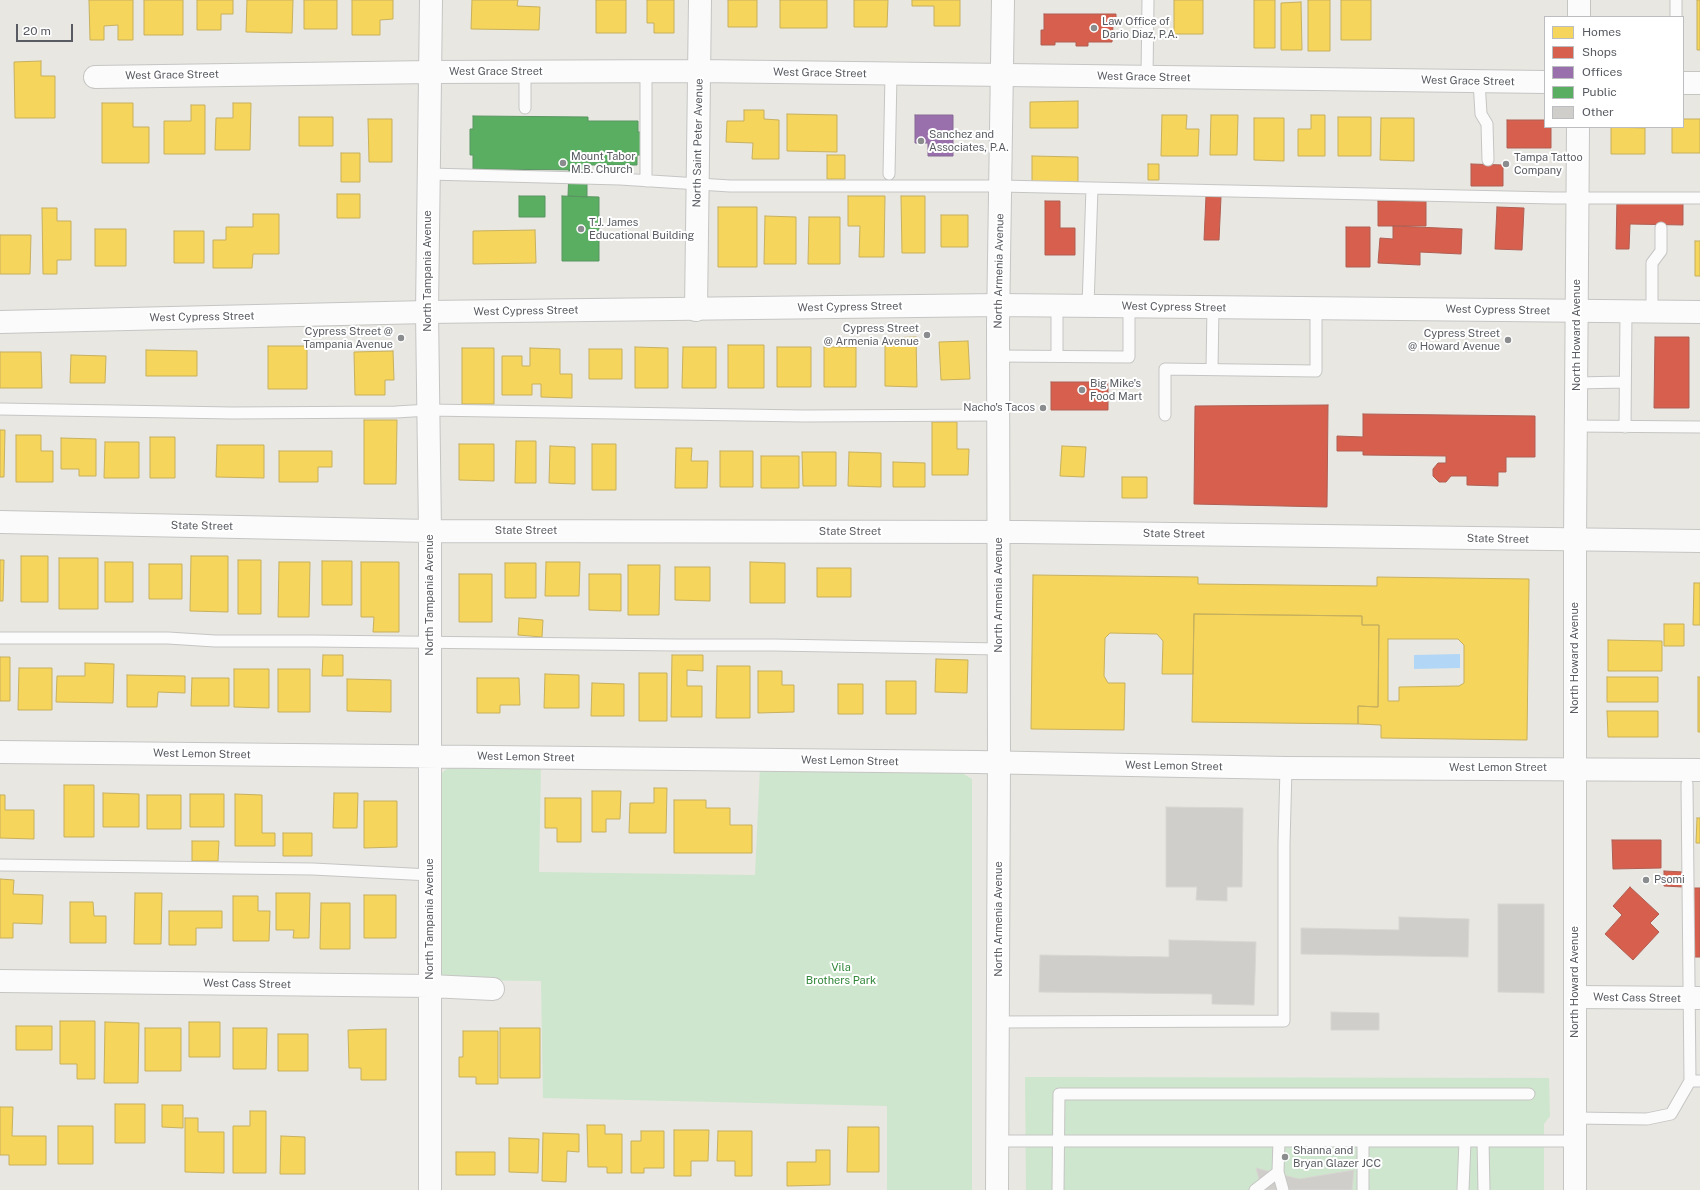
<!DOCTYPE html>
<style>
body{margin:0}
#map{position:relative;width:1700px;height:1190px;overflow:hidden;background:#e8e7e2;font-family:"Public Sans",sans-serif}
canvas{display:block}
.legend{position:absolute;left:1544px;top:16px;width:140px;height:112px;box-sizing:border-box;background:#fff;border:1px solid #bcbdc0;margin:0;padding:5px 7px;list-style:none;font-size:12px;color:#585b61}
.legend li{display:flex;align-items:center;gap:8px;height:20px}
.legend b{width:20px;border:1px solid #bcbdc0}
.scale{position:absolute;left:16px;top:24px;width:57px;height:18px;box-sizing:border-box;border:2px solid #585b61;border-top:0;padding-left:5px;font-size:12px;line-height:14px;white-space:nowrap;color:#585b61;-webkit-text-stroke:3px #fff;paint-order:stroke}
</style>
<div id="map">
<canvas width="1700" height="1190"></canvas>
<ul class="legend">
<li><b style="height:11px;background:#f6d55c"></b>Homes</li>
<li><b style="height:11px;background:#d6604d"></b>Shops</li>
<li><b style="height:11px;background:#9970ab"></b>Offices</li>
<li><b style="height:11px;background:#5aae61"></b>Public</li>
<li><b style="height:11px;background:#cfcecb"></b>Other</li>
</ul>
<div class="scale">20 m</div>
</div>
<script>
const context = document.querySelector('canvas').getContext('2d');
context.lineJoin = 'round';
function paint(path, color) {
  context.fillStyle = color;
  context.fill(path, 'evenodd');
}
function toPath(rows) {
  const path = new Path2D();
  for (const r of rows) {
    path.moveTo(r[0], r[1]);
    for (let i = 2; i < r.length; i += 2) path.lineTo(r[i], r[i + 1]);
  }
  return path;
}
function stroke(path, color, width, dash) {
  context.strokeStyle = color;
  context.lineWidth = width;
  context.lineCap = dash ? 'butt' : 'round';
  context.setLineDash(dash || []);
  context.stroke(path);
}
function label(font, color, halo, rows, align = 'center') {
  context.font = font + ' "Public Sans",sans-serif';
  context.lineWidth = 4;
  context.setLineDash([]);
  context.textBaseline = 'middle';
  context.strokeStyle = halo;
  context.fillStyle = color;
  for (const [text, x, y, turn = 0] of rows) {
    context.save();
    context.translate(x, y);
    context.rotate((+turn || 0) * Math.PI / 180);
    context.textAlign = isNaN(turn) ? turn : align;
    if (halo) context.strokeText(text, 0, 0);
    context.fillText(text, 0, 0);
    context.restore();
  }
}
const green = toPath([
 [541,765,539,872,755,875,760,767,957,770,972,779,972,1190,887,1190,887,1106,543,1098,541,981,449,980,439,977,437,778,446,769,456,766],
 [1025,1077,1549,1078,1550,1116,1544,1124,1544,1190,1026,1190]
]);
const water = toPath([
 [1460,654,1460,668,1414,669,1414,655]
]);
const homes = toPath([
 [89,0,133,0,133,40,118,40,118,25,104,26,104,40,90,40,89,0],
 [144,0,183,0,183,35,144,35,144,0],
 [197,0,233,0,233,14,221,14,221,30,197,30,197,0],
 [247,0,293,0,292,33,246,32,247,0],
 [304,0,337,0,337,29,304,29,304,0],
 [352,0,393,0,393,19,380,20,380,35,352,35,352,0],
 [472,0,518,0,517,6,540,7,539,30,471,29,472,0],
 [596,0,626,0,626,33,596,33,596,0],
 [647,0,674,0,674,33,654,33,654,23,647,23,647,0],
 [728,0,757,0,757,27,728,27,728,0],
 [780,0,827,0,827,28,780,28,780,0],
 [854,0,888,0,887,27,854,27,854,0],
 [912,0,960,0,960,26,934,26,934,6,912,6,912,0],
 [1174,0,1203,0,1203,34,1174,34,1174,0],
 [1254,0,1275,0,1275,48,1254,48,1254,0],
 [1308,0,1330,0,1330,51,1308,51,1308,0],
 [1341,0,1371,0,1371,40,1341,40,1341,0],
 [1697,0,1700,0,1700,50,1697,50,1697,0],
 [1301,2,1302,50,1281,50,1281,3,1301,2],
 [41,61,41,76,55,76,55,118,15,118,14,62,41,61],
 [1078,101,1078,128,1030,128,1030,102,1078,101],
 [102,103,133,103,133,127,149,127,149,163,102,163,102,103],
 [233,103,251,103,250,150,215,150,216,118,233,118,233,103],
 [191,105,205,105,205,154,164,154,164,121,191,121,191,105],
 [744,110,764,110,764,119,779,120,779,159,752,159,753,143,726,142,727,121,744,121,744,110],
 [787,114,837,115,837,152,787,151,787,114],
 [1162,115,1187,115,1186,129,1199,129,1198,156,1161,156,1162,115],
 [1211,115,1238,115,1237,155,1210,155,1211,115],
 [1311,115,1325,115,1325,156,1298,156,1298,129,1311,129,1311,115],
 [299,117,333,117,333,146,299,146,299,117],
 [1338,117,1371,117,1371,156,1338,156,1338,117],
 [1254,118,1284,118,1284,161,1254,160,1254,118],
 [1381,118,1414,118,1414,161,1380,160,1381,118],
 [368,119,392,119,392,162,369,162,368,119],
 [1683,119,1700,119,1700,153,1672,153,1672,127,1683,127,1683,119],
 [1611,127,1645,128,1645,154,1611,154,1611,127],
 [341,153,360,153,360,182,341,182,341,153],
 [827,155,845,155,845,179,827,179,827,155],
 [1032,156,1078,157,1078,182,1032,182,1032,156],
 [1148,164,1159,164,1159,180,1148,180,1148,164],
 [337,194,360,194,360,218,337,218,337,194],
 [848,196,885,196,884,257,859,257,860,226,848,226,848,196],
 [901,196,925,196,925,253,902,253,901,196],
 [718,207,757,207,757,267,718,267,718,207],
 [42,208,57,208,57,221,71,221,71,260,57,260,57,274,43,274,42,208],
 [253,214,279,214,279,254,253,254,252,268,213,268,213,240,226,240,226,227,253,227,253,214],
 [941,215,968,215,968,247,941,247,941,215],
 [765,216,796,217,796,264,764,264,765,216],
 [809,217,840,217,840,264,808,264,809,217],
 [95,229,126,229,126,266,95,266,95,229],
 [535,230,536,263,473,264,473,231,535,230],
 [174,231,204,231,204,263,174,263,174,231],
 [0,235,31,235,30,274,0,274,0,235],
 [1695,241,1700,241,1700,276,1695,276,1695,241],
 [916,337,917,387,885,386,885,338,916,337],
 [968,341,970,379,941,380,939,342,968,341],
 [728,345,764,345,764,388,728,388,728,345],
 [268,346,307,346,307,389,268,389,268,346],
 [635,347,668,348,668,388,635,388,635,347],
 [683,347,716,347,716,388,682,388,683,347],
 [777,347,811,347,811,387,777,387,777,347],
 [824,347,856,347,856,387,824,387,824,347],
 [462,348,494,348,494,404,462,404,462,348],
 [530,348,560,349,560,374,572,374,572,398,541,397,541,384,532,384,532,395,502,395,502,356,522,356,522,366,530,366,530,348],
 [589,349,622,349,622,379,589,379,589,349],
 [146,350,197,351,197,376,146,376,146,350],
 [393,351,394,380,385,380,385,395,355,395,354,352,393,351],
 [0,352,41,352,42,388,0,388,0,352],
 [71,355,106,356,105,383,70,383,71,355],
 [364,420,397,420,396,484,364,484,364,420],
 [932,422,957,422,957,449,969,449,968,475,932,475,932,422],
 [0,430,5,430,4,477,0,477,0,430],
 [16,435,41,435,41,451,53,451,53,482,16,482,16,435],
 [150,437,175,437,175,478,150,478,150,437],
 [61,438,96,439,96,476,79,476,79,469,61,469,61,438],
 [516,441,536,441,536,483,515,483,516,441],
 [105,442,139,442,139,478,104,478,105,442],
 [459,444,494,444,494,481,459,480,459,444],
 [592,444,616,444,616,490,592,490,592,444],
 [217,445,264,445,264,478,216,477,217,445],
 [550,446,575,447,575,484,549,483,550,446],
 [1062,446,1086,447,1084,477,1060,476,1062,446],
 [676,448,692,448,691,461,708,461,707,488,675,488,676,448],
 [279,451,332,451,332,467,318,467,318,482,279,482,279,451],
 [720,451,753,451,753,487,720,487,720,451],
 [802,452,836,452,836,486,803,486,802,452],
 [849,452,881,453,881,487,848,486,849,452],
 [761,456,799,456,799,488,761,488,761,456],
 [893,462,925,463,925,487,893,487,893,462],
 [1122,477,1147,477,1147,498,1122,498,1122,477],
 [21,556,48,556,48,602,21,602,21,556],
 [191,556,228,556,228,612,190,611,191,556],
 [59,558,98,558,98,609,59,609,59,558],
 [0,560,4,560,3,601,0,601,0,560],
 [238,560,261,560,261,614,238,614,238,560],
 [322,561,352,561,352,605,322,605,322,561],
 [105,562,133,562,133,602,105,602,105,562],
 [279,562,310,562,309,617,278,617,279,562],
 [361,562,399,562,399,632,373,632,374,617,361,617,361,562],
 [546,562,580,562,579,596,545,596,546,562],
 [750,562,785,563,785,603,750,603,750,562],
 [505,563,536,563,536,598,505,598,505,563],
 [149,564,182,564,182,599,149,599,149,564],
 [628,565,660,565,659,615,628,615,628,565],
 [675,567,710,567,710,601,675,600,675,567],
 [817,568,851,568,851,597,817,597,817,568],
 [459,574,492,574,492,622,459,622,459,574],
 [589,574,621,574,621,611,589,610,589,574],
 [1033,575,1198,577,1198,584,1377,586,1377,577,1529,579,1527,740,1381,738,1381,725,1358,724,1358,706,1378,707,1379,625,1362,625,1362,616,1194,614,1193,674,1162,674,1163,641,1157,634,1110,633,1105,638,1104,676,1108,683,1125,683,1124,730,1031,729,1033,575],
 [1388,639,1458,639,1464,645,1464,683,1459,686,1399,687,1399,701,1388,701,1388,639],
 [1694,583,1700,583,1700,625,1693,625,1694,583],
 [1194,614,1362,616,1362,625,1379,625,1378,707,1358,706,1358,724,1192,722,1194,614],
 [519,618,543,620,542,637,518,635,519,618],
 [1664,624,1684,624,1684,646,1664,646,1664,624],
 [1608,640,1662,641,1662,671,1608,671,1608,640],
 [323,655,343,655,343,676,322,676,323,655],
 [672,655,703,655,703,671,687,670,687,686,702,686,702,717,671,717,672,655],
 [0,657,10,657,10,701,0,701,0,657],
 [936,659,968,660,967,693,935,692,936,659],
 [85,663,114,664,113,703,56,702,57,676,85,676,85,663],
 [717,666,750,666,750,718,716,718,717,666],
 [19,668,52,668,52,710,18,710,19,668],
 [234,669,269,669,269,708,234,707,234,669],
 [278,669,310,669,310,712,278,712,278,669],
 [758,671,782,671,782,685,794,685,794,712,758,713,758,671],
 [639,673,667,673,667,721,639,721,639,673],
 [545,674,579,675,579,708,544,708,545,674],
 [127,675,185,676,185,693,158,692,157,707,127,707,127,675],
 [1607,677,1658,677,1658,702,1607,702,1607,677],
 [1698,677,1700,677,1700,732,1698,732,1698,677],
 [192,678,229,678,229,706,191,706,192,678],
 [477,678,519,678,520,705,500,705,500,713,477,713,477,678],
 [347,679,391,680,391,712,347,711,347,679],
 [886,681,916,681,916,714,886,714,886,681],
 [592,683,624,684,624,716,591,716,592,683],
 [838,684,863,684,863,714,838,714,838,684],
 [1607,711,1658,711,1658,737,1608,737,1607,711],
 [64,785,94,785,94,837,64,837,64,785],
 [654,788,667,788,666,833,629,833,630,803,654,803,654,788],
 [592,791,621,791,620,819,606,819,606,832,592,832,592,791],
 [103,793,139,794,139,827,103,827,103,793],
 [334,793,358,793,357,828,333,828,334,793],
 [190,794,224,794,224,827,190,827,190,794],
 [235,794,262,795,262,833,275,833,275,846,235,846,235,794],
 [0,795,5,795,5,810,34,810,34,839,0,838,0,795],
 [147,795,181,795,181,829,147,829,147,795],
 [545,798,581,798,581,842,557,842,557,828,545,828,545,798],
 [674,800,706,800,706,808,730,808,730,825,752,825,752,853,674,853,674,800],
 [364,801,397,801,397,847,364,848,364,801],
 [1697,818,1700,818,1700,843,1696,843,1697,818],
 [283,833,312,833,312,856,283,856,283,833],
 [192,841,219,841,218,861,192,861,192,841],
 [0,879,14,880,13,894,43,895,42,924,13,923,13,938,0,938,0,879],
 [135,893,162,893,161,944,134,944,135,893],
 [276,893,310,893,309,938,293,938,294,930,276,930,276,893],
 [364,895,396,895,396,938,364,938,364,895],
 [233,896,258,896,258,911,270,911,269,941,233,941,233,896],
 [70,902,93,902,94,916,106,916,106,943,70,943,70,902],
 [321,903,350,903,350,949,320,949,321,903],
 [169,911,222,911,222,928,196,928,196,945,169,945,169,911],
 [60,1021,95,1021,95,1079,77,1079,77,1064,60,1064,60,1021],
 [105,1022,139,1023,138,1083,104,1083,105,1022],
 [189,1022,220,1022,220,1057,189,1057,189,1022],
 [16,1026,52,1026,52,1050,16,1050,16,1026],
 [145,1028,181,1028,181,1071,145,1071,145,1028],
 [233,1028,267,1028,266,1069,233,1069,233,1028],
 [500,1028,540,1028,540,1078,500,1078,500,1028],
 [386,1029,386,1080,361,1080,361,1068,349,1068,348,1030,386,1029],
 [463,1031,498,1031,498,1084,476,1084,476,1077,459,1077,459,1057,463,1057,463,1031],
 [278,1034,308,1034,308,1071,278,1071,278,1034],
 [115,1104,145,1104,145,1143,115,1143,115,1104],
 [162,1105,183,1105,183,1128,162,1127,162,1105],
 [0,1107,13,1107,12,1136,46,1136,46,1165,9,1165,9,1155,0,1155,0,1107],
 [250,1111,266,1111,266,1173,233,1173,233,1126,250,1126,250,1111],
 [185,1118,198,1118,198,1132,224,1132,224,1173,185,1172,185,1118],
 [587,1125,605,1125,605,1134,622,1134,622,1173,607,1173,607,1167,588,1167,587,1125],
 [58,1126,93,1126,93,1164,58,1164,58,1126],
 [848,1127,879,1127,879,1172,847,1172,848,1127],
 [674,1130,709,1130,708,1161,691,1161,691,1176,674,1176,674,1130],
 [641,1131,664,1131,664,1168,644,1168,644,1173,631,1173,631,1141,641,1141,641,1131],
 [718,1131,752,1131,752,1176,735,1176,735,1161,717,1161,718,1131],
 [543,1133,579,1134,579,1152,567,1151,566,1182,542,1181,543,1133],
 [281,1136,305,1137,305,1174,280,1174,281,1136],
 [509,1138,539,1139,538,1173,509,1172,509,1138],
 [816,1150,830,1150,830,1185,787,1186,787,1162,816,1162,816,1150],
 [456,1152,495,1152,495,1175,456,1175,456,1152]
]);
const shops = toPath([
 [1044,14,1116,14,1116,26,1113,26,1112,42,1088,42,1088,46,1076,46,1076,42,1055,42,1055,45,1041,45,1041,30,1044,30,1044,14],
 [1507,120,1545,120,1545,127,1551,127,1551,148,1507,148,1507,120],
 [1471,164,1503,165,1503,186,1471,186,1471,164],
 [1206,196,1221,197,1219,240,1204,240,1206,196],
 [1617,199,1683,200,1683,225,1630,224,1629,249,1616,249,1617,199],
 [1045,201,1060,201,1060,228,1075,228,1075,255,1045,255,1045,201],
 [1378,201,1426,201,1426,226,1378,226,1378,201],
 [1497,207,1524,208,1522,250,1495,249,1497,207],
 [1393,226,1462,229,1461,254,1420,252,1420,265,1378,263,1380,238,1393,239,1393,226],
 [1346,227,1370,227,1370,267,1346,267,1346,227],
 [1655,337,1689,337,1689,408,1654,408,1655,337],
 [1051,382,1108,382,1108,410,1051,410,1051,382],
 [1328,405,1327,507,1194,504,1195,406,1328,405],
 [1363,414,1535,416,1535,457,1506,457,1506,472,1498,472,1498,486,1467,485,1467,476,1451,476,1446,482,1439,482,1433,476,1433,469,1438,463,1446,463,1446,456,1363,455,1363,451,1337,451,1337,436,1363,437,1363,414],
 [1612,840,1661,840,1661,868,1613,869,1612,840],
 [1664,871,1684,872,1683,887,1664,886,1664,871],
 [1630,887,1659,914,1650,923,1659,932,1633,960,1605,934,1622,915,1613,906,1630,887],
 [1692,888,1700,888,1700,957,1693,957,1692,888]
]);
const offices = toPath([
 [915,115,953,115,953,156,928,156,928,143,915,143,915,115]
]);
const public = toPath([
 [473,116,588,117,588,121,638,121,638,132,643,132,643,155,637,155,637,165,587,165,587,170,473,169,473,155,470,155,470,129,473,129,473,116],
 [569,170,587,170,587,197,568,196,569,170],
 [519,196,545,196,545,217,519,217,519,196],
 [562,196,599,197,599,261,562,261,562,196]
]);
const building = toPath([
 [1166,807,1243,808,1242,887,1227,887,1227,901,1196,900,1197,887,1166,887,1166,807],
 [1498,904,1544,904,1544,993,1498,992,1498,904],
 [1399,917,1469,919,1468,957,1301,954,1301,928,1399,930,1399,917],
 [1169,940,1256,942,1254,1005,1212,1004,1212,994,1039,992,1040,955,1169,957,1169,940],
 [1331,1012,1379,1013,1379,1030,1331,1030,1331,1012],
 [1256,1168,1299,1179,1354,1170,1352,1190,1267,1190,1261,1187,1256,1168]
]);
const service = toPath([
 [1676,0,1676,17],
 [525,72,525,108],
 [1147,77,1148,0],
 [1479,81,1481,114,1487,124,1488,160],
 [429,174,620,179,730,186,1000,186,1554,198,1700,198],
 [889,174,891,75],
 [646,181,646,72],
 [1088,306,1092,188],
 [1652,311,1652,263,1661,251,1661,228],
 [998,356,1129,357,1129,306],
 [1057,356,1057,305],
 [1212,369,1213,307],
 [1576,383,1625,382],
 [0,409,232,413,396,412,429,410,804,416,998,415],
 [1165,415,1165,369,1316,371,1316,308],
 [1576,426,1700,427],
 [1625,427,1626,311],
 [0,638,168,638,215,641,313,641,677,645,775,645,999,649],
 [0,865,313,869,430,875],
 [998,1022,1284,1021,1284,844,1286,768],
 [1690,1081,1700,1081],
 [1575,1118,1647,1119,1671,1114,1690,1081,1687,784],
 [998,1141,1575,1141],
 [1483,1141,1484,1190],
 [1278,1172,1283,1190],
 [1058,1190,1059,1094,1529,1094],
 [1255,1190,1278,1172,1279,1141],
 [1363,1190,1363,1141],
 [1463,1190,1465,1141]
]);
const minor = toPath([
 [95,77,431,72,699,71,1545,82],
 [1683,83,1700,83],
 [696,310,700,0],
 [0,522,430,531,1022,532,1700,541],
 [0,752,976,762,1286,768,1700,770],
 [0,981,430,986,493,989],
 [430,1190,430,531,427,312,431,0]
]);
const tertiary = toPath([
 [0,322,427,312,999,305,1700,312],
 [1575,997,1700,998]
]);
const secondary = toPath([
 [1579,17,1579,0],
 [997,1190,999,762,998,325,1003,0],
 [1575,1190,1575,540,1578,127]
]);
const markers = [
 [1094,28,4,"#8a8c8e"],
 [921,141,4,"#8a8c8e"],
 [563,163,4,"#8a8c8e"],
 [1506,164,4,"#8a8c8e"],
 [581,229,4,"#8a8c8e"],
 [927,335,4,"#8a8c8e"],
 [401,338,4,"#8a8c8e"],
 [1508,340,4,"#8a8c8e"],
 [1082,390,4,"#8a8c8e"],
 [1043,408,4,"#8a8c8e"],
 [1646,880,4,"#8a8c8e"],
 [1285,1157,4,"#8a8c8e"]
];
const poiNames = [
 ["Law Office of",1102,22],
 ["Dario Diaz, P.A.",1102,35],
 ["Sanchez and",929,135],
 ["Associates, P.A.",929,148],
 ["Mount Tabor",571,157],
 ["M.B. Church",571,170],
 ["Tampa Tattoo",1514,158],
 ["Company",1514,171],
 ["T.J. James",589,223],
 ["Educational Building",589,236],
 ["Cypress Street",919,329,"right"],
 ["@ Armenia Avenue",919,342,"right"],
 ["Cypress Street @",393,332,"right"],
 ["Tampania Avenue",393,345,"right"],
 ["Cypress Street",1500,334,"right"],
 ["@ Howard Avenue",1500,347,"right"],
 ["Big Mike's",1090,384],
 ["Food Mart",1090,397],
 ["Nacho's Tacos",1035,408,"right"],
 ["Psomi",1654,880],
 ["Shanna and",1293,1151],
 ["Bryan Glazer JCC",1293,1164]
];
const streetNames = [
 ["West Grace Street",496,72],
 ["West Grace Street",820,73,1],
 ["West Grace Street",172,75,-1],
 ["West Grace Street",1144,77,1],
 ["West Grace Street",1468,81,1],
 ["North Saint Peter Avenue",698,143,-89],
 ["North Tampania Avenue",428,271,-90],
 ["North Armenia Avenue",999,271,-89],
 ["West Cypress Street",850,307,-1],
 ["West Cypress Street",1174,307,1],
 ["West Cypress Street",1498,310,1],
 ["West Cypress Street",526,311,-1],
 ["West Cypress Street",202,317,-1],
 ["North Howard Avenue",1577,335,-90],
 ["State Street",202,526,1],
 ["State Street",526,531],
 ["State Street",850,532],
 ["State Street",1174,534,1],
 ["State Street",1498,539,1],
 ["North Tampania Avenue",430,595,-90],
 ["North Armenia Avenue",999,595,-90],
 ["North Howard Avenue",1575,658,-90],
 ["West Lemon Street",202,754,1],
 ["West Lemon Street",526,757,1],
 ["West Lemon Street",850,761,1],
 ["West Lemon Street",1174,766,1],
 ["West Lemon Street",1498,768],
 ["North Tampania Avenue",430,919,-90],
 ["North Armenia Avenue",999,919,-90],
 ["North Howard Avenue",1575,982,-90],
 ["West Cass Street",247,984,1],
 ["West Cass Street",1637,998,1]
];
const parkNames = [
 ["Vila",841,968],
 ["Brothers Park",841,981]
];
paint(green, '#cee6cd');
paint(water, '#b2d7f6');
paint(homes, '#f6d55c');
stroke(homes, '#c7b05e', 1);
paint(shops, '#d6604d');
stroke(shops, '#b05e53', 1);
paint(offices, '#9970ab');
stroke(offices, '#866a95', 1);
paint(public, '#5aae61');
stroke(public, '#599561', 1);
paint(building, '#cfcecb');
stroke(building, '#d8d6d1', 1);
stroke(service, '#c5c5c4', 13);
stroke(minor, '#c5c5c4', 24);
stroke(tertiary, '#c5c5c4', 24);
stroke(secondary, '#c5c5c4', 24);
stroke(service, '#fcfbfb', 11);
stroke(minor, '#fcfbfb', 22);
stroke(tertiary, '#fcfbfb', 22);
stroke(secondary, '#fcfbfb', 22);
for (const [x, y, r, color] of markers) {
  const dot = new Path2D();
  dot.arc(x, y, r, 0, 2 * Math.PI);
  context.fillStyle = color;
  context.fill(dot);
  stroke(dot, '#fff', 1.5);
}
label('11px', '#585b61', '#fff', poiNames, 'left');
label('11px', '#585b61', '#fff', streetNames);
label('11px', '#318639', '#fff', parkNames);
</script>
